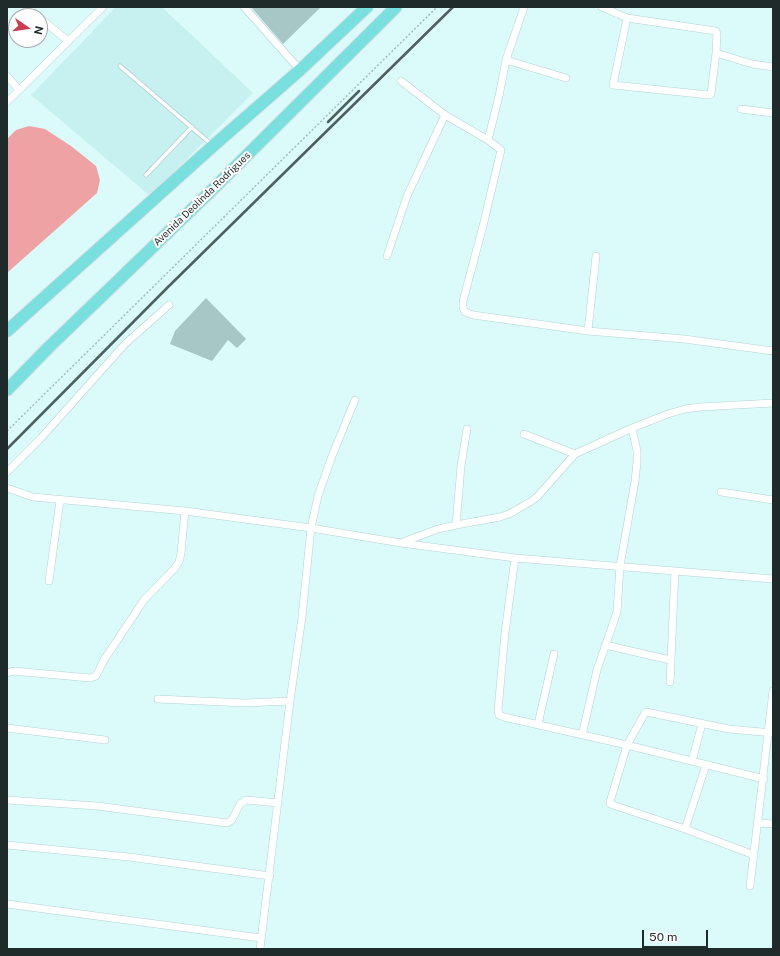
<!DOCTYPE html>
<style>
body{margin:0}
#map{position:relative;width:780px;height:956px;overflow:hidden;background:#dbfbfb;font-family:"Public Sans",sans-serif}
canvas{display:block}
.frame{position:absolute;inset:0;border:8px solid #1f2b2b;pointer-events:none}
.north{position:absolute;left:8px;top:8px;width:40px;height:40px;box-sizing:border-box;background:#fff;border:1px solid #a5aaaa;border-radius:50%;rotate:103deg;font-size:11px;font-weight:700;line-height:16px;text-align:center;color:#1f2b2b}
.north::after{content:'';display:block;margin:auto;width:14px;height:18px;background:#cd3c4f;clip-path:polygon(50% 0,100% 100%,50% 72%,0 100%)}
.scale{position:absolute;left:642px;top:930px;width:66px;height:18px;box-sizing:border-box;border:2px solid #1f2b2b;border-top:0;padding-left:5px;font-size:12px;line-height:14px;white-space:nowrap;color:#1f2b2b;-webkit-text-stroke:3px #fff;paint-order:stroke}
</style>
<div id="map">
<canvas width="780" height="956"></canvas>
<div class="frame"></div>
<div class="north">N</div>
<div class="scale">50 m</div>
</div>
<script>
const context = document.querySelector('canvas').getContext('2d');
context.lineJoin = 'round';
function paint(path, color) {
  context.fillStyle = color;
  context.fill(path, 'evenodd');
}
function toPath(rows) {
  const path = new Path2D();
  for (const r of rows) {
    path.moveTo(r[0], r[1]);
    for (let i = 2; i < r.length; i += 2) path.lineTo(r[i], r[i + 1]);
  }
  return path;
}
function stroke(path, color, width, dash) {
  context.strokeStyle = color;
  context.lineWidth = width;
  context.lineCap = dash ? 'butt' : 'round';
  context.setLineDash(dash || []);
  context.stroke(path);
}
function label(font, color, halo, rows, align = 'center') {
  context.font = font + ' "Public Sans",sans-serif';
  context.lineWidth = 4;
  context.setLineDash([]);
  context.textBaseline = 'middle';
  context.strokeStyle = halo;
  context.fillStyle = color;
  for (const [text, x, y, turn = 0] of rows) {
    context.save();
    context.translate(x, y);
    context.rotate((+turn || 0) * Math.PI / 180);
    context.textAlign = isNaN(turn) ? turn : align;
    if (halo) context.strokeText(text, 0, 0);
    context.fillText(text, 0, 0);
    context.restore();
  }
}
const built = toPath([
 [116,7,162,7,253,93,150,196,31,95]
]);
const water = toPath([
 [29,126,45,129,71,146,96,166,100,180,97,193,7,273,7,139,16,130]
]);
const building = toPath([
 [251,7,321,7,283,44],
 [206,298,246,339,237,348,228,340,212,361,170,344,175,331]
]);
const path = toPath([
 [7,431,437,7]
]);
const service = toPath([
 [120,66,211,144],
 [146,175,192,127]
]);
const minor = toPath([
 [27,7,38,16],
 [244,7,300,70],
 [524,7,506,60,499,96,488,140,501,150,483,226,463,301,463,308,465,312,473,315,588,331,684,339,773,351],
 [602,7,627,18,716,31,717,34,716,53,711,94,709,95,613,85,627,18],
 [40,18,68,41],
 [716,53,752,64,773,67],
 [506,60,566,78],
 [7,76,19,90],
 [401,81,445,115,488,140],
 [7,102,103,7],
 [741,109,773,113],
 [387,256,407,196,445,115],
 [588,331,596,256],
 [524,434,575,454],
 [7,472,41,438,125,344,169,305],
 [7,488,33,497,185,511,311,528,401,543,515,558,773,579],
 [721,492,773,500],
 [456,525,461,466,467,429],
 [403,542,438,529,456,525,500,517,509,514,530,502,537,497,575,454,632,428,668,414,685,409,701,407,773,403],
 [515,558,505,633,498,710,499,715,504,717,627,745,764,779],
 [49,581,60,500],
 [605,645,670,660],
 [7,673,13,671,90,678,96,676,104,660,144,600,174,569,179,562,181,553,185,511],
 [670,682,675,571],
 [158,699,245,703,290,701],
 [538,724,554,654],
 [7,728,105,740],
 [582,735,597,670,617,612,620,566,635,481,637,462,637,451,632,428],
 [692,761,702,724],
 [7,800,97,806,227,823,232,820,240,804,246,800,278,803],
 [759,823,773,824],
 [685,829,706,765],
 [7,845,129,857,270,876],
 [754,855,685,829,610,804,610,802,627,745,645,713,646,712,729,729,773,733],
 [750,886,773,691],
 [7,904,261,938],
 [260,949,290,701,302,617,311,528,318,496,332,456,355,400]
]);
const trunk = toPath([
 [7,331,213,146,300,70,367,7],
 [7,390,48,348,212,190,396,7]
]);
const rail = toPath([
 [328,122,359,91],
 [7,449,167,288,453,7]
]);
const streetNames = [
 ["Avenida Deolinda Rodrigues",202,199,-44]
];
paint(built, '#c7f1f0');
paint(water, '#efa2a4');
paint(building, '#a7c6c6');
stroke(service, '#b3d2d2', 5);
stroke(minor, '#b3d2d2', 8);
stroke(trunk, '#e0e1e1', 14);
stroke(path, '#a2bcbc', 1.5, [2, 2]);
stroke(service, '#fff', 3.5);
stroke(minor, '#fff', 7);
stroke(trunk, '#7adfdf', 12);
stroke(rail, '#4e5f5f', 2.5);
label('10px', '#1f2b2b', '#fff', streetNames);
</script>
